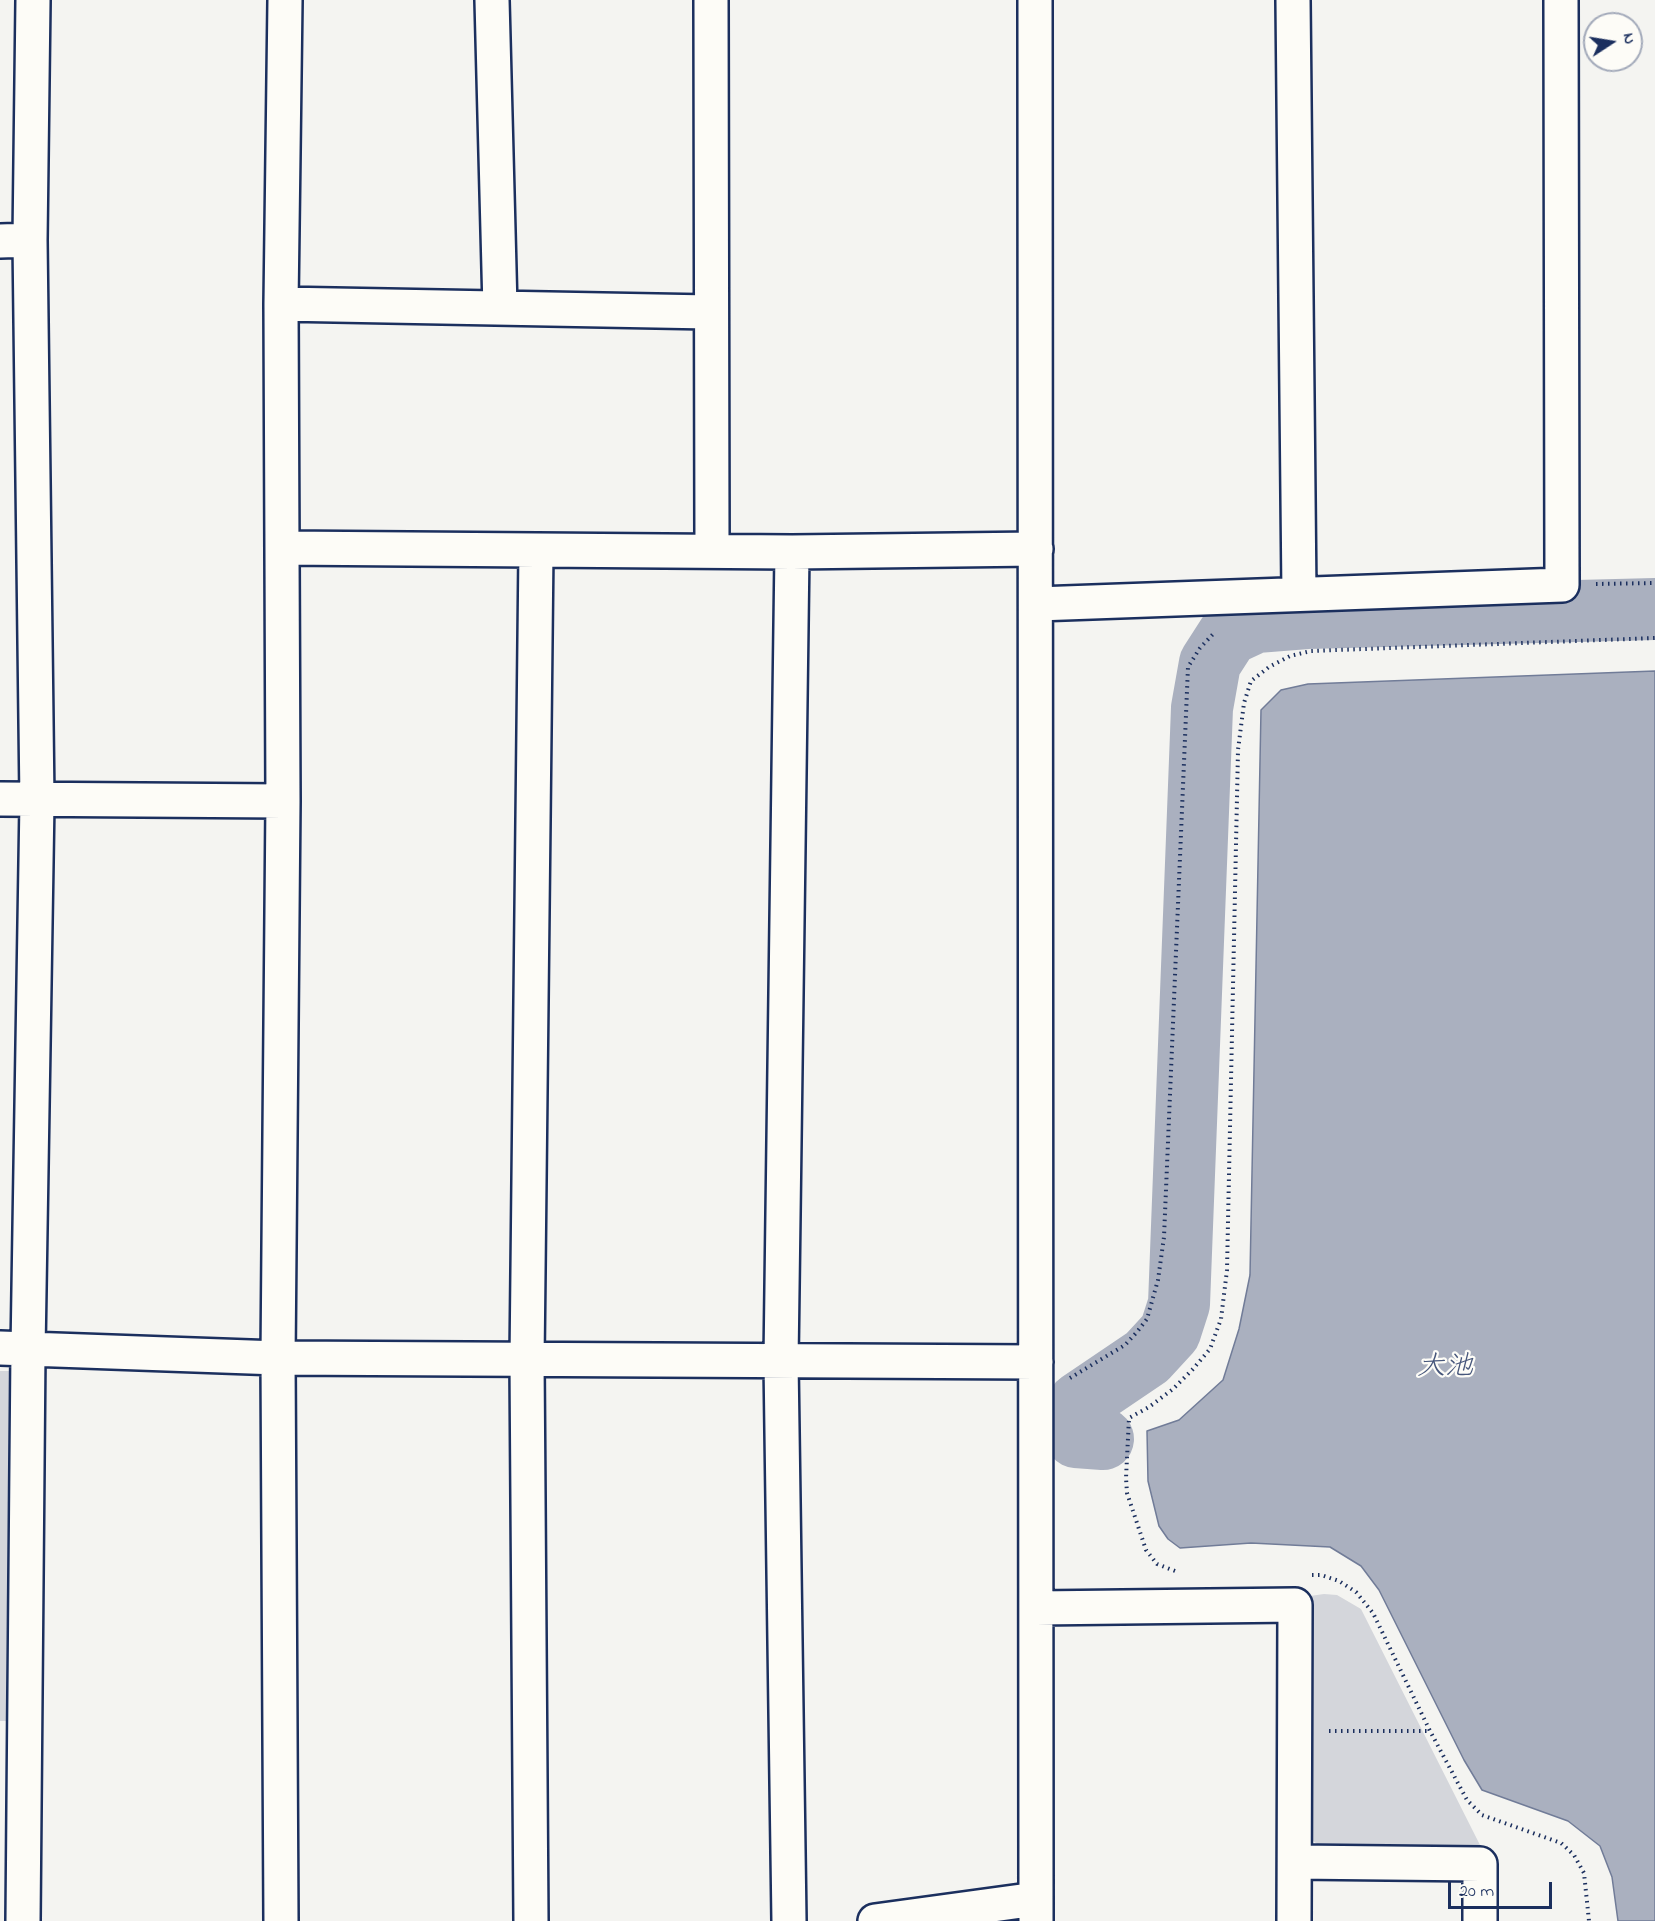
<!DOCTYPE html>
<meta charset="utf-8">
<style>
body{margin:0}
#map{position:relative;width:1655px;height:1921px;overflow:hidden;background:#f4f4f1;font-family:"Indie Flower",sans-serif}
canvas{display:block}
.north{position:absolute;left:1583px;top:12px;width:60px;height:60px;box-sizing:border-box;background:#fdfcf7;border:2px solid #a3aaba;border-radius:50%;rotate:78deg;font-size:16px;font-weight:700;line-height:24px;text-align:center;color:#1b2f5e}
.north::after{content:'';display:block;margin:auto;width:21px;height:27px;background:#1b2f5e;clip-path:polygon(50% 0,100% 100%,50% 72%,0 100%)}
.scale{position:absolute;left:1448px;top:1882px;width:104px;height:27px;box-sizing:border-box;border:3px solid #1b2f5e;border-top:0;padding-left:8px;font-size:18px;line-height:21px;white-space:nowrap;color:#1b2f5e;-webkit-text-stroke:4px #fdfcf7;paint-order:stroke}
</style>
<div id="map">
<canvas width="1655" height="1921"></canvas>
<div class="north">N</div>
<div class="scale">20 m</div>
</div>
<script>
const context = document.querySelector('canvas').getContext('2d');
context.lineJoin = 'round';
function paint(path, color) {
  context.fillStyle = color;
  context.fill(path, 'evenodd');
}
function toPath(rows) {
  const path = new Path2D();
  for (const r of rows) {
    path.moveTo(r[0], r[1]);
    for (let i = 2; i < r.length; i += 2) path.lineTo(r[i], r[i + 1]);
  }
  return path;
}
function stroke(path, color, width, dash) {
  context.strokeStyle = color;
  context.lineWidth = width;
  context.lineCap = dash ? 'butt' : 'round';
  context.setLineDash(dash || []);
  context.stroke(path);
}
function label(font, color, halo, rows, align = 'center') {
  context.font = font + ' "Indie Flower","Klee One",sans-serif';
  context.lineWidth = 4.5;
  context.setLineDash([]);
  context.textBaseline = 'middle';
  context.strokeStyle = halo;
  context.fillStyle = color;
  for (const [text, x, y, turn = 0] of rows) {
    context.save();
    context.translate(x, y);
    context.rotate((+turn || 0) * Math.PI / 180);
    context.textAlign = isNaN(turn) ? turn : align;
    if (halo) context.strokeText(text, 0, 0);
    context.fillText(text, 0, 0);
    context.restore();
  }
}
const green = toPath([
 [0,1371,9,1371,6,1721,0,1721],
 [1324,1594,1337,1595,1361,1609,1481,1847,1324,1849,1309,1838,1310,1596]
]);
const water = toPath([
 [1655,671,1655,1921,1618,1921,1612,1877,1600,1846,1568,1821,1482,1790,1464,1760,1379,1590,1361,1566,1330,1547,1251,1543,1180,1548,1168,1539,1159,1526,1148,1481,1147,1431,1179,1420,1223,1380,1239,1329,1250,1275,1261,710,1281,690,1308,684,1655,671]
]);
const river = toPath([
 [1103,1439,1076,1437,1079,1403,1147,1357,1170,1332,1179,1304,1202,708,1210,663,1228,635,1256,622,1307,618,1655,609]
]);
const path = toPath([
 [1596,584,1655,583],
 [1070,1378,1125,1345,1137,1332,1147,1319,1158,1280,1164,1237,1188,667,1200,648,1215,632],
 [1175,1571,1157,1564,1146,1550,1127,1493,1126,1478,1129,1418,1149,1407,1173,1389,1193,1369,1210,1349,1221,1319,1227,1270,1228,1222,1238,750,1244,703,1251,681,1269,667,1290,656,1311,651,1655,638],
 [1312,1575,1321,1575,1339,1581,1356,1592,1373,1613,1430,1731,1467,1800,1482,1815,1561,1843,1574,1855,1584,1873,1589,1921],
 [1329,1731,1430,1731]
]);
const minor = toPath([
 [492,0,500,308],
 [711,0,712,550],
 [1035,0,1036,1921],
 [1293,0,1299,594],
 [0,241,30,240],
 [281,304,710,312],
 [282,548,792,552,1036,549],
 [1037,604,1562,585,1561,0],
 [0,799,283,801],
 [0,1348,278,1358,1036,1362],
 [1036,1608,1295,1605,1294,1921],
 [1295,1862,1480,1864,1480,1921],
 [23,1921,28,1350,37,801,30,240,33,0],
 [281,1921,278,1358,283,801,281,304,285,0],
 [531,1921,527,1360,536,550],
 [789,1921,781,1361,792,552],
 [875,1921,1036,1899]
]);
const waterNames = [
 ["大池",1445,1369]
];
paint(green, '#d4d6db');
paint(water, '#aab0bf');
stroke(water, '#717c98', 1.5);
stroke(river, '#aab0bf', 62);
stroke(minor, '#1b2f5e', 38);
stroke(path, '#1b2f5e', 4, [1.5, 4.5]);
stroke(minor, '#fdfcf7', 33);
label('italic 28px', '#46567b', '#fdfcf7', waterNames);
</script>
